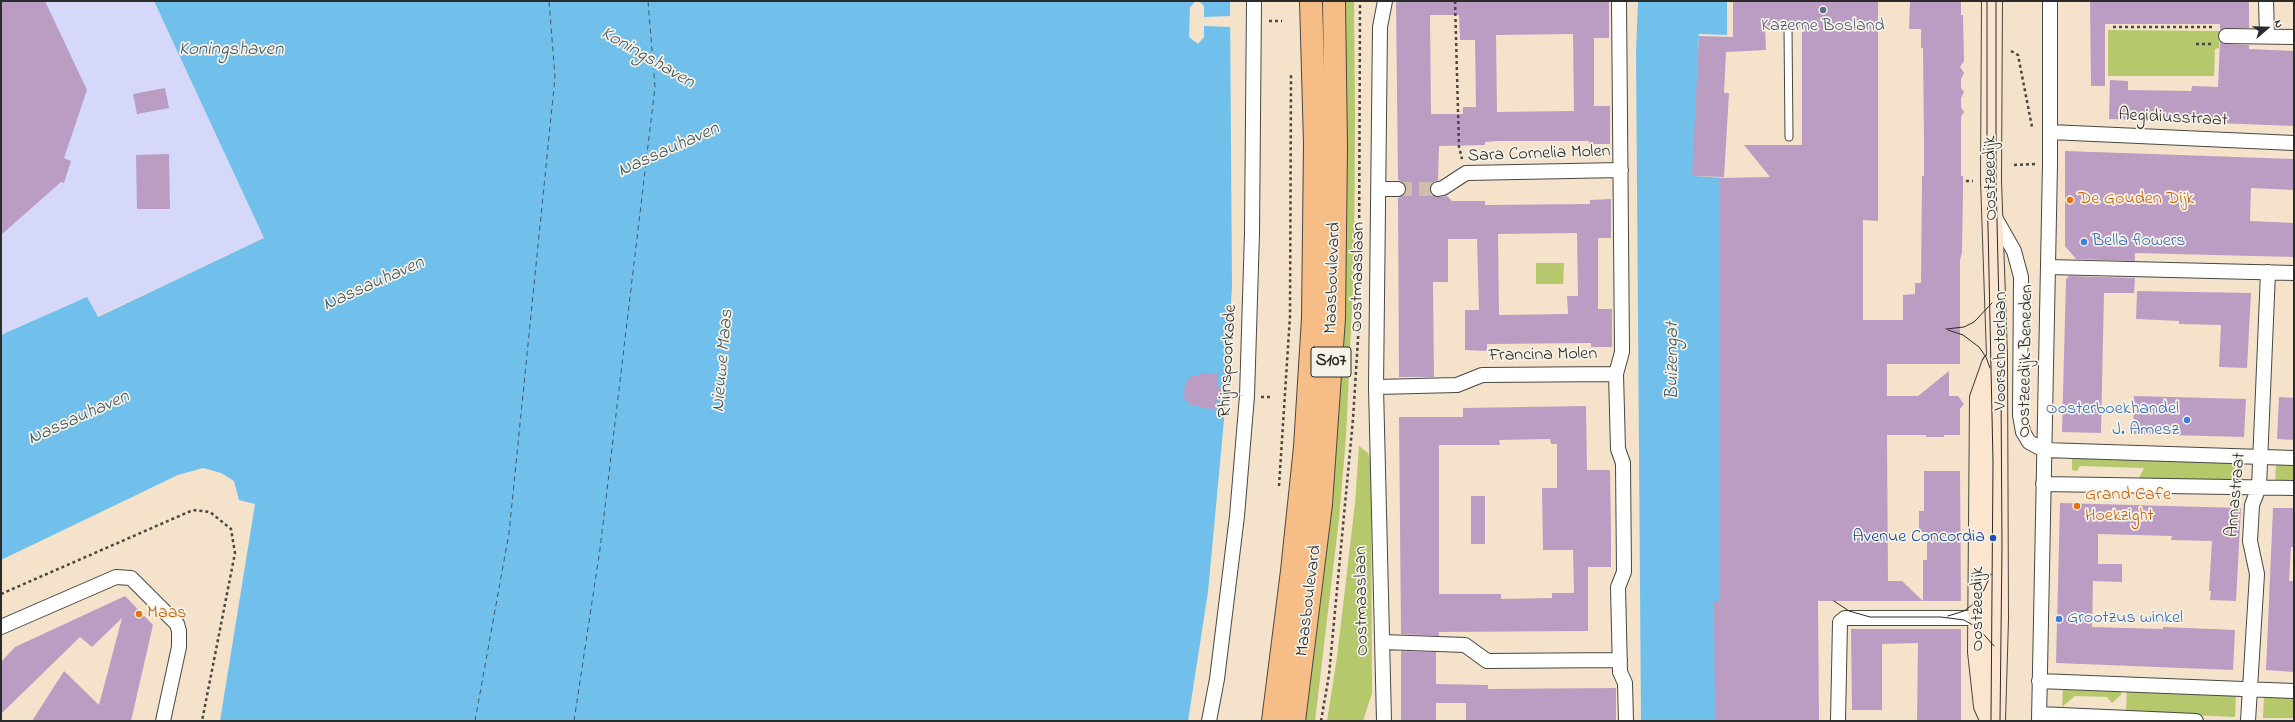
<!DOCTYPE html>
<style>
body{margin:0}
#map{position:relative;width:2295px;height:722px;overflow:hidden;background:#f4e3ca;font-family:"Indie Flower",sans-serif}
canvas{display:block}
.frame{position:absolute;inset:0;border:2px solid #2b2b2b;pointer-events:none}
.north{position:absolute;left:2247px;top:8px;width:40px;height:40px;-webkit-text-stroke:3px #f7f3e8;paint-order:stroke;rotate:70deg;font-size:11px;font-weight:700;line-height:16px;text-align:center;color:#2b2b2b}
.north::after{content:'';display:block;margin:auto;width:14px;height:18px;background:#2b2b2b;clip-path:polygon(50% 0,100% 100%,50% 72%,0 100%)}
</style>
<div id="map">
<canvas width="2295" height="722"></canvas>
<div class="frame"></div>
<div class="north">N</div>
</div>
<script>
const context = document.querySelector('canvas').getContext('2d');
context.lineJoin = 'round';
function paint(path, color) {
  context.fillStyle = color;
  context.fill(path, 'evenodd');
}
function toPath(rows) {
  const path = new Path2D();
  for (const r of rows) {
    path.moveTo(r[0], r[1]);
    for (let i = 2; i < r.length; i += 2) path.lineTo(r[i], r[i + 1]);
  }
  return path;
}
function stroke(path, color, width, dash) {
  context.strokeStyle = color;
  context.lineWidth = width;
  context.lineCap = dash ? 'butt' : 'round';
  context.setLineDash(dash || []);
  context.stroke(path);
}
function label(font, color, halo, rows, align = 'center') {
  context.font = font + ' "Indie Flower",sans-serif';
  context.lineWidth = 3.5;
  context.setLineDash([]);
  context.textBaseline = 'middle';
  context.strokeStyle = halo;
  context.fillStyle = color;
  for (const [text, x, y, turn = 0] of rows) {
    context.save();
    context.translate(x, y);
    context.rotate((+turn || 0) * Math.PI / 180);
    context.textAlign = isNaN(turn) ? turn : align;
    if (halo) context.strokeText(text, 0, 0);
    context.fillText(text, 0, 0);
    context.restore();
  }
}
const built = toPath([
 [1,1,154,1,265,238,1,361]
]);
const green = toPath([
 [1344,1,1354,1,1355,111,1354,265,1346,437,1339,519,1315,721,1305,721,1325,567,1340,384,1346,261],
 [2108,30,2220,31,2219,48,2215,49,2214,76,2108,76],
 [1536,263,1564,263,1563,284,1536,284],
 [1359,446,1368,453,1371,463,1372,693,1363,721,1327,721,1337,657,1355,503],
 [2072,456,2243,460,2242,484,2137,482,2144,468,2080,466,2077,471,2072,470],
 [2276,463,2294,464,2294,485,2275,485],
 [2063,686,2121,689,2121,695,2112,703,2107,697,2075,696,2062,707],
 [2127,689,2236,694,2235,717,2126,712],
 [2264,695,2294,696,2294,718,2263,718]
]);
const water = toPath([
 [154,1,1230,1,1232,286,1224,420,1208,592,1188,721,220,721,255,504,239,500,234,481,221,473,203,468,178,475,1,560,1,335,87,297,98,317,264,238],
 [1638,1,1727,1,1727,35,1699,34,1694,176,1725,178,1721,721,1641,721,1636,52]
]);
const pier = toPath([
 [1196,1,1199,1,1204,6,1204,17,1232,16,1231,27,1204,26,1204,37,1198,44,1189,37,1190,7]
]);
const ferry = toPath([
 [475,721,509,533,555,77,549,1],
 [574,721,600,549,655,87,648,1]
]);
const building = toPath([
 [1,1,45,1,87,90,64,158,71,161,64,183,61,182,1,235],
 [1396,1,1609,1,1609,38,1594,38,1594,106,1610,106,1610,144,1589,144,1589,141,1498,141,1485,142,1485,145,1439,146,1438,180,1432,183,1430,190,1436,197,1447,196,1452,201,1485,201,1485,205,1590,204,1590,200,1611,199,1611,238,1598,238,1598,309,1612,309,1612,347,1591,347,1591,343,1487,344,1487,351,1465,350,1465,310,1479,310,1477,239,1448,239,1448,282,1433,282,1434,377,1399,377,1398,198,1405,194,1406,189,1403,182,1398,180],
 [1430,15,1459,15,1460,40,1475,40,1476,107,1463,107,1463,114,1431,114],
 [1573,34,1574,111,1497,112,1496,35],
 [1577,233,1578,296,1567,296,1568,314,1499,315,1498,234],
 [1733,1,1878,1,1878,221,1863,220,1863,320,1903,320,1903,295,1915,294,1915,283,1921,283,1922,176,1924,176,1924,142,1923,48,1921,48,1921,29,1909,29,1910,1,1961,1,1961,15,1963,15,1964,61,1960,67,1964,73,1961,79,1961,88,1964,92,1961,98,1961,107,1964,112,1961,117,1961,176,1963,176,1963,191,1962,252,1960,261,1960,364,1887,364,1887,396,1918,396,1949,371,1949,396,1958,396,1964,404,1960,409,1960,435,1944,435,1944,437,1926,437,1926,435,1887,435,1888,581,1902,581,1923,601,1923,560,1927,560,1927,532,1919,532,1919,511,1924,511,1924,471,1960,471,1961,601,1818,601,1819,721,1715,721,1714,601,1720,601,1719,178,1770,177,1744,145,1802,145,1802,27,1793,27,1792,24,1788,22,1783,28,1765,28,1766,50,1726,52,1724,93,1729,93,1724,177,1692,176,1699,36,1733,37],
 [2090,1,2249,1,2249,28,2226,28,2220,30,2220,24,2105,24,2105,86,2091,86],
 [2220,41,2226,44,2249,45,2249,49,2294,51,2294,126,2109,119,2110,80,2128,81,2128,90,2191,91,2192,86,2218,87],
 [165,88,169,108,137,114,133,94],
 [2065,151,2294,159,2294,190,2251,188,2250,221,2294,223,2294,257,2135,253,2135,261,2076,259,2065,246],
 [169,154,170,209,137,209,136,155],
 [2069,276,2135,278,2134,293,2104,293,2101,433,2062,432,2066,279],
 [2137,291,2251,293,2247,368,2219,367,2221,325,2179,324,2179,321,2136,319],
 [1200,373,1218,374,1218,386,1223,391,1218,397,1218,409,1199,408,1199,406,1191,405,1184,398,1185,383,1191,376,1200,376],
 [2134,396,2246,399,2244,437,2133,434],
 [2279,397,2294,398,2294,440,2277,439],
 [1586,406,1587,470,1610,470,1611,531,1611,567,1588,567,1588,631,1439,632,1439,636,1401,634,1399,417,1463,417,1463,408],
 [1550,439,1551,444,1557,444,1557,488,1542,488,1543,550,1573,550,1574,593,1552,593,1552,598,1501,599,1501,594,1439,594,1439,445,1500,445,1499,440],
 [1471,496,1485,496,1485,544,1471,544],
 [2060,503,2241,508,2236,601,2210,600,2211,591,2209,591,2212,541,2171,540,2172,536,2098,534,2098,564,2122,564,2122,582,2093,581,2092,627,2163,629,2163,627,2235,630,2233,670,2056,663],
 [2273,508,2294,508,2294,547,2291,547,2289,581,2294,581,2294,672,2266,670],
 [125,596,153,625,131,721,32,721,64,671,99,705,122,618,92,647,80,637,1,714,1,662,15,647],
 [1851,629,1961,629,1961,721,1917,721,1918,643,1882,644,1882,710,1852,710],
 [1401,651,1436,652,1436,684,1488,685,1488,689,1616,688,1616,721,1466,721,1466,703,1436,703,1436,721,1401,721]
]);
const streetTunnel = toPath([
 [1398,189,1438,189]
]);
const path = toPath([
 [1455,1,1459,147,1462,159],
 [1269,21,1282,21],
 [2113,27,2213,27],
 [2196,44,2213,44],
 [2011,51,2018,55,2032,127],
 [2014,165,2035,164],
 [1966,181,1973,181],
 [1359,272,1360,1],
 [1220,396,1232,396],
 [1261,397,1270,397],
 [1279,486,1290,316,1291,74],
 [1,594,193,510,210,512,231,529,235,553,202,721],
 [1321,721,1329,675,1353,419,1359,323]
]);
const lane = toPath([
 [1788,27,1789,137]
]);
const street = toPath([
 [1619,1,1622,352,1616,374,1618,449,1623,463,1624,572,1618,587,1620,672,1625,683,1626,721],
 [2266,1,2267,36],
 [2226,36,2294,37],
 [2050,132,2294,143],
 [1379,189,1398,189],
 [1438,189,1443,188,1466,173,1621,170],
 [1993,214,2014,251,2021,277,2020,415,2023,432,2029,442,2044,450,2294,458],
 [2048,267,2294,273],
 [1376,387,1457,385,1482,375,1616,374],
 [2043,484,2294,488],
 [1,627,116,577,131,578,177,624,179,631,179,647,163,721],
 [1383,642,1465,645,1487,661,1620,660],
 [2039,681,2294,691],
 [2039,714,2196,721],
 [1209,721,1217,679,1237,516,1247,396,1252,233,1254,1],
 [1384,721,1376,387,1380,27,1385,1],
 [1838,721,1840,622,1845,618,1986,618],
 [2039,721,2050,164,2050,1],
 [2248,721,2257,574,2250,541,2252,505,2259,487,2268,272]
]);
const secondary = toPath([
 [1992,1,1991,180,1997,356,1998,619,1995,721],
 [1988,715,1984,706,1978,652,1980,398,1992,364]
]);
const primary = toPath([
 [1273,721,1292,571,1305,447,1313,318,1315,144,1311,1],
 [1294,721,1321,504,1334,318,1336,148,1334,1]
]);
const tram = toPath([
 [1987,1,1987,180,1993,462,1991,721],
 [1996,1,1996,180,2001,390,2002,547,2000,721],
 [1946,329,1964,327,1974,322,1992,303],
 [1948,330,1963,335,1979,347,1986,357,1990,368],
 [1834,601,1849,611,1870,617,1941,617,1964,620,1978,628,1994,646],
 [1948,616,1964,611,1972,605,1984,590,1991,574]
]);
const markers = [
 [1823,10,4,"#5c6f8a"],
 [2070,200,4,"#e8710a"],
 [2084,242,4,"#3f7fe0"],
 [2187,420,4,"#3f7fe0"],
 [2077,506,4,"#e8710a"],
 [1993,538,4,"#1a4fb4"],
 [139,614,4,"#e8710a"],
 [2059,619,4,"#3f7fe0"]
];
const shields = [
 [1331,362,40]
];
const shieldNames = [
 ["S107",1331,362]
];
const serviceNames = [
 ["Kazerne Bosland",1823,27]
];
const streetNames = [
 ["Aegidiusstraat",2173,119,3],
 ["Sara Cornelia Molen",1539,155,-2],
 ["Oostzeedijk",1992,178,-91],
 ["Oostmaaslaan",1359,277,-89],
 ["Maasboulevard",1334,278,-88],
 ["Voorschoterlaan",2002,351,-90],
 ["Francina Molen",1543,356,-1],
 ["Rhijnspoorkade",1229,361,-87],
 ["Oostzeedijk Beneden",2027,361,-89],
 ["Annastraat",2237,495,-85],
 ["Maasboulevard",1310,601,-83],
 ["Oostmaaslaan",1363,601,-91],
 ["Oostzeedijk",1979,609,-90]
];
const foodNames = [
 ["De Gouden Dijk",2078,200],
 ["Grand Cafe",2085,496],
 ["Hoekzight",2085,517],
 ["Maas",147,614]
];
const shopNames = [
 ["Bella flowers",2092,242],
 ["Oosterboekhandel",2179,410,"right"],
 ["J. Amesz",2179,431,"right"],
 ["Grootzus winkel",2067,619]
];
const transitNames = [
 ["Avenue Concordia",1985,538]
];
const waterNames = [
 ["Koningshaven",231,51],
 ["Koningshaven",647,59,30],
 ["Nassauhaven",669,151,-24],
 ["Nassauhaven",374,285,-24],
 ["Nieuwe Maas",724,361,-85],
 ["Buizengat",1674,361,-90],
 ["Nassauhaven",79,419,-24]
];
paint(built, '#d5d8f9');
paint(green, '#b5c86c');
paint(water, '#71c0ec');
paint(pier, '#f4e3ca');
stroke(ferry, '#405865', 1, [5, 4]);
paint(building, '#bb9dc3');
stroke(streetTunnel, '#ccbeaa', 14, [14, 7]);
stroke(lane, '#494743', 9);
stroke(street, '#494743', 16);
stroke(secondary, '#494743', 22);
stroke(primary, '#494743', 24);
stroke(path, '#494743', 2.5, [3, 3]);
stroke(lane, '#fff', 7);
stroke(street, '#fff', 14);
stroke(secondary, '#fbe5cf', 20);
stroke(primary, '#f6be86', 22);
stroke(tram, '#2b2b2b', 1);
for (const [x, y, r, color] of markers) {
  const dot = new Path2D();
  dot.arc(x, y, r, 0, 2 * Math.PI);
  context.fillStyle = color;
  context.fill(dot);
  stroke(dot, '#f7f3e8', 1.5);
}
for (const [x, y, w] of shields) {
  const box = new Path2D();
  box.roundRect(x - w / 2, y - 15, w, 30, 3);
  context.fillStyle = '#f7f3e8';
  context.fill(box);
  stroke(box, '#2b2b2b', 1);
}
label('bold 17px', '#2b2b2b', null, shieldNames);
label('18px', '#4e5e75', '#f7f3e8', serviceNames);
label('18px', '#2b2b2b', '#f7f3e8', streetNames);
label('18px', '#c56008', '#f7f3e8', foodNames, 'left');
label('18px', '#366cbe', '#f7f3e8', shopNames, 'left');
label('18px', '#164399', '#f7f3e8', transitNames, 'right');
label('italic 19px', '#405865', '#f7f3e8', waterNames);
</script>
